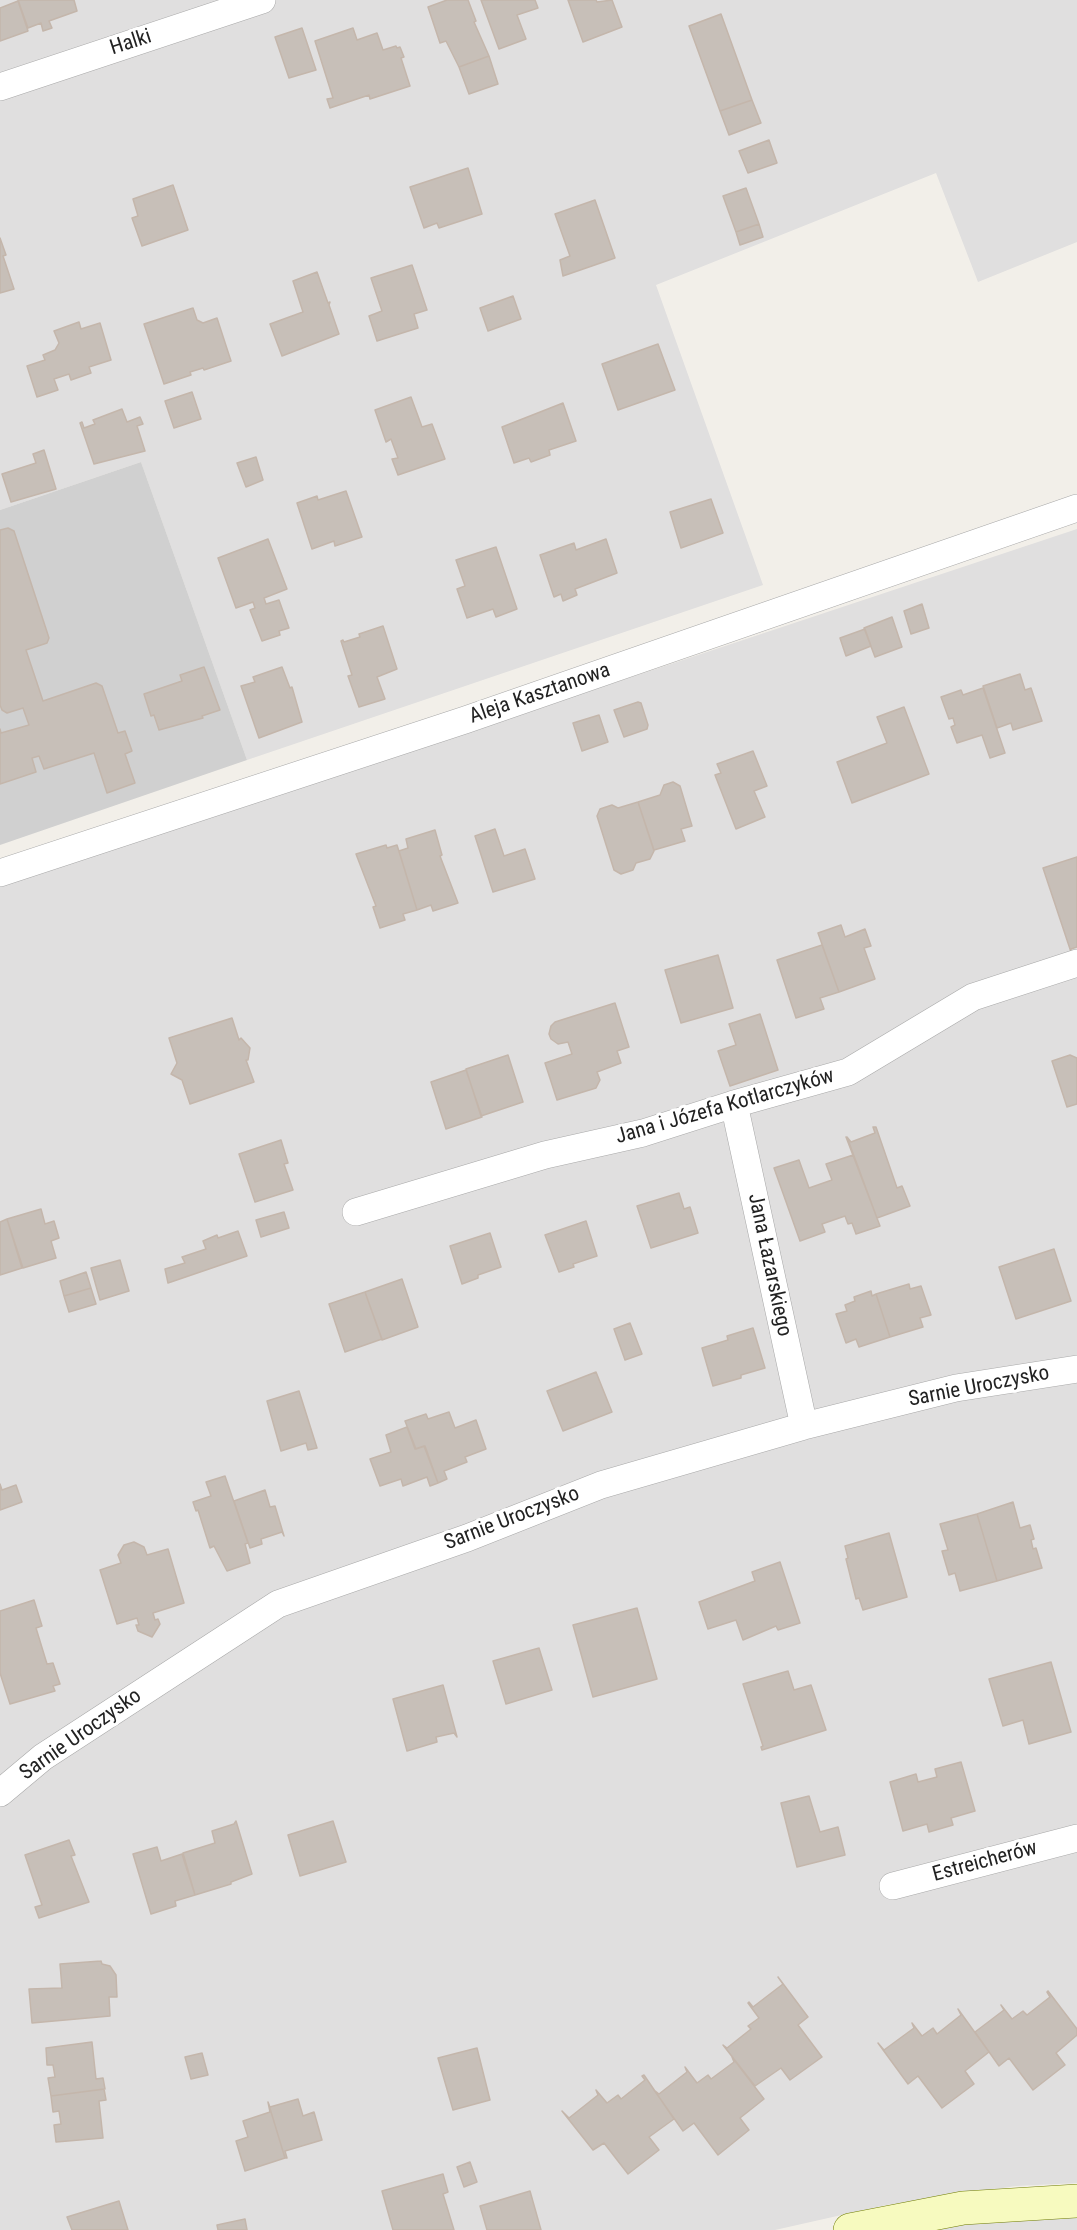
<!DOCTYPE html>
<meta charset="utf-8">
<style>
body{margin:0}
canvas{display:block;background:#f2efe9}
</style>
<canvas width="1077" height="2230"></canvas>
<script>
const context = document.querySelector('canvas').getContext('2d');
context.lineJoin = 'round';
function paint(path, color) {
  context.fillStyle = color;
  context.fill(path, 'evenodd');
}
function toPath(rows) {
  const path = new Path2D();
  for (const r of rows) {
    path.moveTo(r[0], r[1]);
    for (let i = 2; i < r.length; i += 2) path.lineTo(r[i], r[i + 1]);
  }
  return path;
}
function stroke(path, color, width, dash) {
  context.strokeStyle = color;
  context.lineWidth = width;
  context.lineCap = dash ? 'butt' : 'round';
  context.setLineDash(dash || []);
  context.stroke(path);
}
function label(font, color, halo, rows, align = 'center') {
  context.font = font + ' "Roboto Condensed",sans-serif';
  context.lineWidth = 6;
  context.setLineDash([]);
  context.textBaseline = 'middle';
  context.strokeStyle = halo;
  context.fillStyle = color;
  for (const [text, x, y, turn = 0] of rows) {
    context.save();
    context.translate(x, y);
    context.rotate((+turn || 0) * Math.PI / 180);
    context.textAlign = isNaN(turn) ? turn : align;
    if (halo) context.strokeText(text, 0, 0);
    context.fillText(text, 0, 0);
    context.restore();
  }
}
const residential = toPath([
 [0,0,1077,0,1077,242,978,282,936,173,656,285,763,585,247,760,141,462,0,510],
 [1077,529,1077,1358,946,1380,290,1592,0,1786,0,887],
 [1077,1378,1077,2183,1016,2186,886,2205,775,2230,0,2230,0,1803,20,1785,284,1612,657,1478,939,1401],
 [1077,2216,1077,2230,923,2230,962,2223]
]);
const religious = toPath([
 [141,462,247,760,0,845,0,510]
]);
const building = toPath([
 [18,0,74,0,77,11,49,21,52,28,43,31,41,23,28,28,18,0],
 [447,0,468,0,476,21,474,22,489,56,459,67,446,41,440,43,428,7,447,0],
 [481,0,535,0,538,8,517,15,526,39,499,49,481,0],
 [568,0,596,0,597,2,612,0,622,27,583,42,568,0],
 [18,1,28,31,0,41,0,8,18,1],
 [721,14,752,100,720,111,689,26,721,14],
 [302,28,316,70,289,78,275,37,302,28],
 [353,28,357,40,377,33,383,50,396,46,397,48,400,47,404,57,401,58,410,86,370,99,369,95,330,108,327,99,333,98,315,41,353,28],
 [489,56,498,84,469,94,459,67,489,56],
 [752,100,761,123,729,135,720,111,752,100],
 [769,140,777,163,748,173,739,151,769,140],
 [468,168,482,214,439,228,437,223,424,228,410,187,468,168],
 [173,185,188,230,142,246,132,218,138,216,133,199,173,185],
 [746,188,759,224,736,232,723,196,746,188],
 [595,200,615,258,563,276,560,260,570,256,555,214,595,200],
 [759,224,763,237,740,245,736,232,759,224],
 [0,238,6,255,3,256,14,289,0,293,0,238],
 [412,265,427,310,414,314,418,328,377,341,369,316,382,311,371,278,412,265],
 [317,272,328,303,330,302,329,305,339,334,282,356,270,324,303,312,293,281,317,272],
 [513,296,521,319,488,331,480,308,513,296],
 [193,308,197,320,203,323,217,318,231,361,204,370,203,368,190,372,191,375,164,384,144,324,193,308],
 [79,322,81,329,100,323,111,360,89,367,91,373,71,380,69,374,54,379,58,390,37,397,27,366,45,360,43,355,55,350,59,343,54,331,79,322],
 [658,344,675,390,618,410,602,364,658,344],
 [192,392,201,419,174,428,165,401,192,392],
 [411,397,422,427,432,424,445,459,398,475,392,459,398,458,391,439,386,442,375,410,411,397],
 [563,403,576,441,549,450,550,455,531,462,529,458,514,463,502,427,563,403],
 [122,409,127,422,140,417,143,424,137,426,145,451,94,464,80,423,82,422,84,428,95,424,93,420,122,409],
 [44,450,56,489,11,502,2,474,36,463,33,454,44,450],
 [256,457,263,480,246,487,237,463,256,457],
 [346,491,362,537,335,546,334,541,312,549,297,503,317,496,318,500,346,491],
 [711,499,723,533,681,548,670,512,711,499],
 [8,528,14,531,49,638,47,643,26,650,43,701,96,683,102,686,118,733,125,731,132,751,125,754,135,783,107,793,94,753,44,769,39,756,32,758,36,772,0,784,0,729,1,733,29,725,23,708,7,713,2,710,0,705,0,530,8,528],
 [268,539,287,589,264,598,266,604,279,600,289,628,279,631,280,635,262,641,250,610,255,608,253,602,236,608,218,558,268,539],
 [606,539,617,573,575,589,577,595,563,601,561,594,554,597,540,555,574,543,576,550,606,539],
 [496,547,517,609,496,617,493,609,467,618,457,589,465,586,456,560,496,547],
 [922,604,929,628,911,634,904,611,922,604],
 [892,617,902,647,875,657,864,628,892,617],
 [383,626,397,669,377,677,385,699,359,707,348,676,352,675,341,641,343,640,344,642,360,637,359,634,383,626],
 [865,629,871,646,846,656,840,638,865,629],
 [204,667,220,710,202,716,203,718,159,730,154,715,151,716,144,694,182,681,180,675,204,667],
 [282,667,290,688,292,687,302,722,259,738,241,686,255,682,253,677,282,667],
 [1020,674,1025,690,1031,688,1042,721,1013,730,1011,723,997,728,983,686,1020,674],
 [983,688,1005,753,990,758,982,735,957,743,951,727,955,725,953,718,949,719,941,697,961,690,963,695,983,688],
 [638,702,641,703,648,725,647,729,624,737,614,710,638,702],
 [904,707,929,774,852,803,837,762,887,743,877,717,904,707],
 [599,715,608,742,582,751,573,723,599,715],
 [753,751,767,786,754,791,765,817,736,829,715,775,721,773,717,764,753,751],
 [673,782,680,786,692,826,681,829,685,841,654,850,638,802,660,795,664,785,673,782],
 [638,802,654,851,650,859,636,863,633,870,621,874,614,870,597,816,600,809,612,805,618,808,638,802],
 [495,829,504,856,525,849,535,879,493,892,475,836,495,829],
 [435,830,442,855,440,856,458,903,433,911,431,905,417,910,399,851,408,848,406,839,435,830],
 [386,845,387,848,397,845,417,910,403,914,405,920,380,928,373,907,376,906,356,854,386,845],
 [1077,857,1077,947,1071,949,1071,952,1043,868,1077,857],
 [841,925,845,937,865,929,871,946,864,948,875,979,839,992,818,933,841,925],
 [822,945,839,992,820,998,824,1009,796,1018,777,960,822,945],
 [718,955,733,1008,681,1023,665,970,718,955],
 [615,1003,629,1047,617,1051,621,1063,597,1072,600,1080,596,1088,557,1100,545,1063,572,1054,568,1042,558,1044,551,1039,549,1034,551,1026,555,1022,615,1003],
 [760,1014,778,1070,730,1086,718,1051,736,1045,729,1024,760,1014],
 [232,1018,239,1040,241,1038,250,1048,248,1060,246,1060,254,1082,190,1104,182,1080,171,1074,177,1063,169,1038,232,1018],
 [508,1055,523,1102,481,1116,466,1069,508,1055],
 [1070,1055,1077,1058,1077,1104,1067,1107,1052,1061,1070,1055],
 [466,1070,482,1117,446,1129,431,1082,466,1070],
 [873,1127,876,1127,897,1188,902,1186,910,1206,877,1218,847,1137,851,1142,875,1133,873,1127],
 [846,1137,880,1226,856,1234,852,1223,848,1224,845,1216,822,1224,825,1232,800,1241,774,1168,799,1160,809,1188,832,1180,826,1164,853,1155,846,1137],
 [281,1140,288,1163,284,1164,293,1190,255,1202,239,1154,281,1140],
 [679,1193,684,1209,690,1207,698,1233,651,1248,637,1206,679,1193],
 [41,1209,45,1224,54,1221,59,1238,51,1241,56,1258,23,1268,7,1219,41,1209],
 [284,1212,289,1228,261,1237,256,1220,284,1212],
 [7,1219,22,1268,0,1275,0,1222,7,1219],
 [586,1221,597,1256,573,1264,574,1267,559,1272,545,1235,586,1221],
 [238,1231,247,1256,168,1283,165,1269,185,1263,182,1257,206,1249,203,1241,217,1235,218,1238,238,1231],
 [490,1233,501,1267,478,1275,478,1278,462,1284,450,1246,490,1233],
 [1054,1249,1071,1301,1016,1319,999,1267,1054,1249],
 [120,1260,129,1291,100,1300,91,1268,120,1260],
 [86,1272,91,1288,64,1296,60,1281,86,1272],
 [402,1279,418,1327,382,1340,365,1292,402,1279],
 [909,1284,910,1289,921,1286,931,1315,920,1318,923,1327,890,1337,876,1294,909,1284],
 [91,1288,96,1304,69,1312,64,1296,91,1288],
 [871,1291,872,1296,876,1294,890,1337,859,1347,856,1339,846,1343,836,1314,847,1311,845,1305,855,1301,854,1297,871,1291],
 [365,1292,382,1339,345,1352,329,1304,365,1292],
 [630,1323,642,1354,625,1360,614,1329,630,1323],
 [753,1328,765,1368,741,1375,741,1378,713,1386,702,1348,728,1340,727,1336,753,1328],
 [596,1372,612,1412,563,1431,547,1391,596,1372],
 [299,1391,317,1448,308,1450,306,1443,281,1451,267,1401,299,1391],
 [449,1412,455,1428,476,1420,486,1449,465,1457,467,1462,444,1471,447,1479,438,1483,425,1446,416,1449,405,1421,426,1414,428,1419,449,1412],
 [407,1427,415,1449,424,1446,438,1483,430,1486,427,1477,403,1486,401,1479,380,1486,370,1459,391,1452,386,1435,407,1427],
 [225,1476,248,1543,245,1544,250,1563,227,1571,214,1546,210,1548,198,1510,196,1511,193,1502,211,1496,206,1482,225,1476],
 [0,1484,2,1490,16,1485,22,1502,0,1510,0,1484],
 [265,1490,270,1507,275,1506,284,1536,282,1532,261,1539,262,1544,250,1548,234,1501,265,1490],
 [1013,1502,1020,1528,1030,1525,1034,1539,1031,1540,1033,1549,1036,1548,1042,1568,997,1581,977,1514,1013,1502],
 [977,1514,997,1581,960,1591,955,1573,949,1575,942,1551,948,1550,940,1524,977,1514],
 [889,1533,907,1597,863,1610,859,1598,856,1599,846,1559,848,1558,845,1546,889,1533],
 [134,1542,144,1547,147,1555,168,1549,184,1603,153,1613,155,1620,158,1619,160,1624,152,1637,138,1631,136,1625,139,1625,137,1618,117,1624,100,1570,121,1563,118,1555,124,1545,134,1542],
 [780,1562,800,1623,778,1630,776,1626,743,1640,736,1620,708,1629,699,1602,755,1581,752,1572,780,1562],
 [34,1600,42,1626,36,1628,47,1664,53,1663,60,1684,53,1686,55,1691,10,1704,0,1673,0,1611,34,1600],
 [637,1608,657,1679,593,1697,573,1625,637,1608],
 [539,1648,552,1690,506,1704,493,1661,539,1648],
 [1051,1662,1071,1732,1029,1744,1023,1720,1003,1726,989,1679,1051,1662],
 [788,1671,794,1690,811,1685,826,1730,762,1750,761,1747,763,1746,743,1684,788,1671],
 [443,1685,457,1737,454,1733,436,1737,437,1742,407,1751,393,1699,443,1685],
 [961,1762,975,1811,951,1818,953,1825,929,1832,927,1824,903,1831,890,1782,916,1774,918,1782,937,1777,935,1769,961,1762],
 [809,1796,820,1832,838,1827,845,1855,797,1867,781,1803,809,1796],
 [236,1821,252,1874,231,1882,231,1884,195,1895,183,1853,215,1843,212,1831,234,1824,236,1821],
 [333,1821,346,1862,300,1876,288,1835,333,1821],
 [69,1840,75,1855,71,1856,89,1902,39,1918,35,1907,42,1905,25,1855,69,1840],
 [157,1847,161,1861,182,1854,195,1895,175,1901,176,1906,151,1914,133,1854,157,1847],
 [101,1961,102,1964,110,1966,116,1975,117,1997,109,1997,110,2016,32,2023,29,1989,62,1988,60,1964,101,1961],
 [778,1977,808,2017,798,2025,822,2057,790,2080,781,2068,755,2086,723,2045,727,2048,751,2029,748,2026,759,2018,748,2003,749,2002,753,2007,783,1984,778,1977],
 [1048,1991,1077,2029,1077,2035,1056,2053,1065,2065,1033,2090,1009,2058,999,2066,975,2032,1004,2010,1001,2005,1012,2019,1023,2011,1027,2015,1050,1997,1047,1992,1048,1991],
 [958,2009,989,2052,965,2071,974,2084,942,2108,918,2076,908,2084,878,2043,884,2050,914,2028,912,2023,922,2036,933,2028,937,2034,961,2015,958,2009],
 [92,2042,96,2079,103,2078,105,2089,51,2096,48,2078,55,2077,53,2065,47,2065,46,2048,92,2042],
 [477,2048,490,2100,453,2110,438,2058,477,2048],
 [202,2053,208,2075,191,2079,185,2057,202,2053],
 [732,2057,764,2099,740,2118,749,2130,718,2155,694,2123,683,2131,654,2090,659,2094,687,2072,685,2067,697,2083,708,2075,711,2079,734,2062,732,2057],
 [644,2075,674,2119,649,2137,659,2150,628,2174,604,2143,593,2150,562,2111,569,2118,598,2095,596,2090,607,2103,618,2095,621,2099,645,2080,642,2076,644,2075],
 [104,2089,106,2100,99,2101,103,2138,56,2142,54,2125,61,2124,59,2111,53,2112,51,2096,104,2089],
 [298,2099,303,2116,314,2112,322,2140,285,2151,287,2158,285,2158,268,2102,270,2107,298,2099],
 [268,2102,285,2158,245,2171,236,2141,248,2137,243,2121,270,2112,268,2102],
 [470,2162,477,2182,464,2187,457,2167,470,2162],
 [443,2174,448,2192,443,2194,454,2230,393,2230,382,2191,443,2174],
 [530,2191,541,2230,487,2230,480,2206,530,2191],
 [119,2201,128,2230,72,2230,67,2217,119,2201],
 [245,2219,247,2230,218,2230,217,2225,245,2219]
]);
const street = toPath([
 [0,87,262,0],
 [0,873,465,720,1077,508],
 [734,1104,804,1426],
 [356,1212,545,1155,643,1133,734,1104,848,1072,973,997,1077,963],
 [0,1793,43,1757,278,1604,467,1538,601,1485,804,1426,956,1388,1077,1369],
 [893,1886,1077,1838]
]);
const secondary = toPath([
 [850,2230,963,2208,1077,2201]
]);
const streetNames = [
 ["Halki",131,43,-18],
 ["Aleja Kasztanowa",540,694,-19],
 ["Jana i Józefa Kotlarczyków",725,1107,-16],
 ["Jana Łazarskiego",769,1265,78],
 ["Sarnie Uroczysko",979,1387,-11],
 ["Sarnie Uroczysko",512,1519,-21],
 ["Sarnie Uroczysko",81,1735,-35],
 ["Estreicherów",985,1862,-15]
];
paint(residential, '#e0dfdf');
paint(religious, '#d0d0d0');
paint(building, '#c7bfb8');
stroke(building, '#c4b6ab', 1.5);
stroke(street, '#a9a9a9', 28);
stroke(secondary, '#707d05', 34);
stroke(street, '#fff', 27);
stroke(secondary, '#f7fabf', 33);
label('21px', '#222', '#fff', streetNames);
</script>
